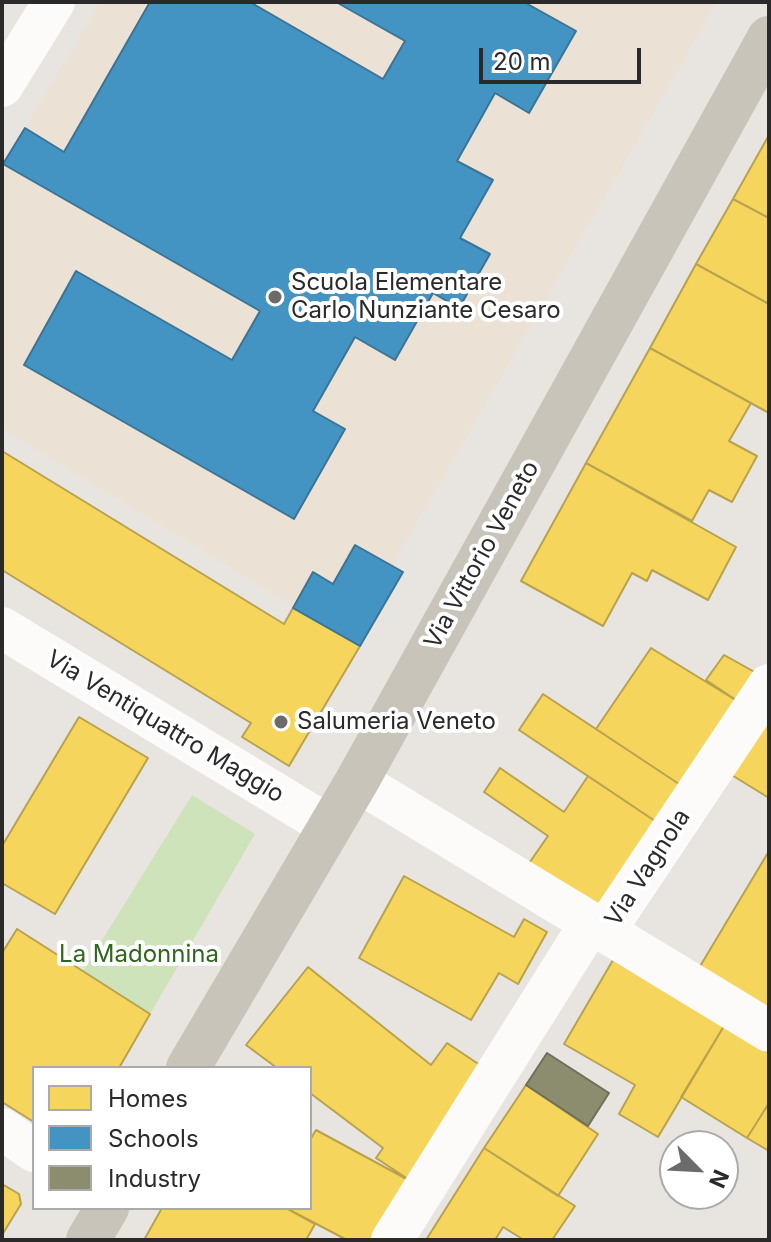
<!DOCTYPE html>
<style>
body{margin:0}
#map{position:relative;width:771px;height:1242px;overflow:hidden;background:#e8e4e0;font-family:Inter,sans-serif}
canvas{display:block}
.frame{position:absolute;inset:0;border:4px solid #2a2a2a;pointer-events:none}
.legend{position:absolute;left:32px;top:1066px;width:280px;height:144px;box-sizing:border-box;background:#fff;border:2px solid #aaa;margin:0;padding:10px 14px;list-style:none;font-size:24px;color:#2a2a2a}
.legend li{display:flex;align-items:center;gap:16px;height:40px}
.legend b{width:40px;border:2px solid #aaa}
.north{position:absolute;left:659px;top:1130px;width:80px;height:80px;box-sizing:border-box;background:#fff;border:2px solid #aaa;border-radius:50%;rotate:114deg;font-size:22px;font-weight:700;line-height:32px;text-align:center;color:#2a2a2a}
.north::after{content:'';display:block;margin:auto;width:28px;height:36px;background:#6c6b6a;clip-path:polygon(50% 0,100% 100%,50% 72%,0 100%)}
.scale{position:absolute;left:479px;top:48px;width:162px;height:36px;box-sizing:border-box;border:4px solid #2a2a2a;border-top:0;padding-left:10px;font-size:24px;line-height:28px;white-space:nowrap;color:#2a2a2a;-webkit-text-stroke:6px #fff;paint-order:stroke}
</style>
<div id="map">
<canvas width="771" height="1242"></canvas>
<div class="frame"></div>
<ul class="legend">
<li><b style="height:22px;background:#f6d55c"></b>Homes</li>
<li><b style="height:22px;background:#4393c3"></b>Schools</li>
<li><b style="height:22px;background:#8c8c6e"></b>Industry</li>
</ul>
<div class="north">N</div>
<div class="scale">20 m</div>
</div>
<script>
const context = document.querySelector('canvas').getContext('2d');
context.lineJoin = 'round';
function paint(path, color) {
  context.fillStyle = color;
  context.fill(path, 'evenodd');
}
function toPath(rows) {
  const path = new Path2D();
  for (const r of rows) {
    path.moveTo(r[0], r[1]);
    for (let i = 2; i < r.length; i += 2) path.lineTo(r[i], r[i + 1]);
  }
  return path;
}
function stroke(path, color, width, dash) {
  context.strokeStyle = color;
  context.lineWidth = width;
  context.lineCap = dash ? 'butt' : 'round';
  context.setLineDash(dash || []);
  context.stroke(path);
}
function label(font, color, halo, rows, align = 'center') {
  context.font = font + ' Inter,sans-serif';
  context.lineWidth = 8;
  context.setLineDash([]);
  context.textBaseline = 'middle';
  context.strokeStyle = halo;
  context.fillStyle = color;
  for (const [text, x, y, turn = 0] of rows) {
    context.save();
    context.translate(x, y);
    context.rotate((+turn || 0) * Math.PI / 180);
    context.textAlign = isNaN(turn) ? turn : align;
    if (halo) context.strokeText(text, 0, 0);
    context.fillText(text, 0, 0);
    context.restore();
  }
}
const education = toPath([
 [101,2,717,2,392,566,403,572,360,646,2,429,2,165]
]);
const green = toPath([
 [192,795,255,834,150,1014,83,971]
]);
const homes = toPath([
 [769,135,769,218,733,199,769,135],
 [733,199,769,218,769,304,696,264,733,199],
 [696,264,769,304,769,413,650,348,696,264],
 [650,348,751,403,729,441,757,456,732,502,709,490,692,521,586,463,650,348],
 [2,451,284,624,293,608,360,646,289,766,242,737,251,723,2,570,2,451],
 [586,463,736,547,708,600,652,570,647,581,632,573,603,626,521,581,586,463],
 [651,648,742,704,685,788,596,729,651,648],
 [724,655,760,675,742,704,706,680,724,655],
 [543,694,685,788,661,825,519,730,543,694],
 [79,717,148,758,55,914,2,883,2,846,79,717],
 [769,719,769,798,730,774,769,719],
 [500,768,564,812,588,776,661,825,599,915,525,869,548,836,484,792,500,768],
 [769,851,769,1013,696,973,769,851],
 [404,876,514,937,524,919,547,932,518,984,499,973,471,1020,359,958,404,876],
 [17,929,150,1014,119,1068,34,1068,34,1122,2,1102,2,953,17,929],
 [613,960,724,1026,658,1137,619,1114,635,1085,564,1044,613,960],
 [308,967,431,1065,447,1043,483,1067,414,1183,376,1158,383,1148,310,1093,310,1068,277,1068,246,1045,308,967],
 [724,1026,769,1053,769,1103,747,1138,681,1097,724,1026],
 [526,1085,598,1134,558,1196,484,1148,526,1085],
 [769,1103,769,1151,747,1138,769,1103],
 [316,1130,414,1183,381,1240,347,1240,286,1208,310,1208,310,1140,316,1130],
 [484,1148,575,1206,552,1240,524,1240,503,1227,495,1240,426,1240,484,1148],
 [2,1184,19,1194,21,1204,2,1235,2,1184],
 [162,1208,286,1208,315,1224,306,1240,144,1240,162,1208]
]);
const schools = toPath([
 [150,2,250,2,383,79,405,41,336,2,524,2,576,31,529,113,495,93,457,161,493,180,460,238,490,254,459,308,433,293,395,360,355,337,313,411,345,429,294,519,24,365,76,271,232,360,260,311,3,164,25,128,64,152,150,2],
 [355,545,403,572,360,646,293,608,313,572,333,584,355,545]
]);
const industry = toPath([
 [547,1053,609,1093,588,1126,526,1085,547,1053]
]);
const street = toPath([
 [2,86,54,2],
 [2,628,329,826],
 [357,781,769,1031],
 [604,932,769,685],
 [2,1129,34,1151],
 [392,1240,590,924]
]);
const primary = toPath([
 [188,1068,357,781,769,38],
 [88,1240,107,1208]
]);
const markers = [
 [275,297,8,"#6c6b6a"],
 [281,722,8,"#6c6b6a"]
];
const poiNames = [
 ["Scuola Elementare",291,283],
 ["Carlo Nunziante Cesaro",291,311],
 ["Salumeria Veneto",297,722]
];
const streetNames = [
 ["Via Vittorio Veneto",482,555,-61],
 ["Via Ventiquattro Maggio",165,727,31],
 ["Via Vagnola",648,868,-57]
];
const parkNames = [
 ["La Madonnina",139,955]
];
paint(education, '#ebe2d5');
paint(green, '#cee3ba');
paint(homes, '#f6d55c');
stroke(homes, '#b9a24d', 2);
paint(schools, '#4393c3');
stroke(schools, '#3c7495', 2);
paint(industry, '#8c8c6e');
stroke(industry, '#6f6f5a', 2);
stroke(street, '#fcfbfa', 42);
stroke(primary, '#c8c4ba', 44);
for (const [x, y, r, color] of markers) {
  const dot = new Path2D();
  dot.arc(x, y, r, 0, 2 * Math.PI);
  context.fillStyle = color;
  context.fill(dot);
  stroke(dot, '#fff', 3);
}
label('24px', '#2a2a2a', '#fff', poiNames, 'left');
label('24px', '#2a2a2a', '#fff', streetNames);
label('24px', '#31661b', '#fff', parkNames);
</script>
